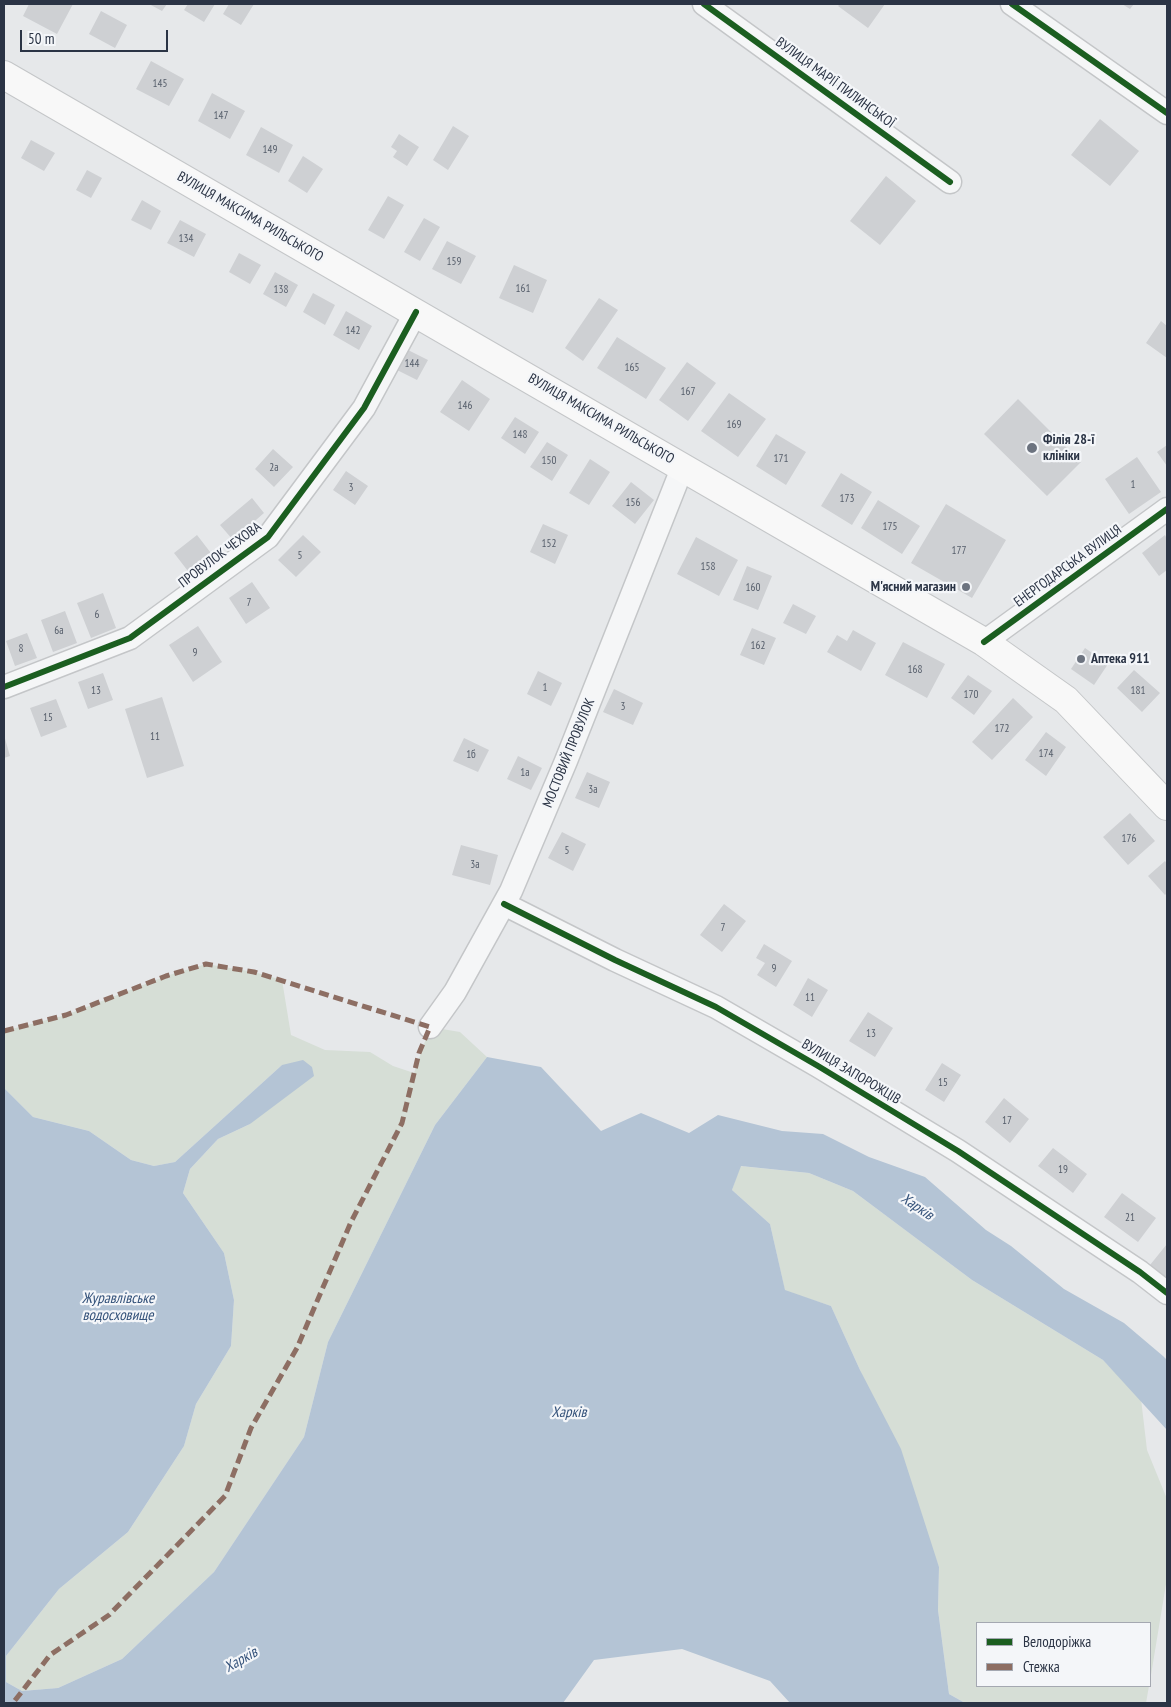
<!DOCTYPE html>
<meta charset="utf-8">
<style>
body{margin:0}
#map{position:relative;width:1171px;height:1707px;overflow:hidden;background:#e6e8ea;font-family:"PT Sans Narrow",sans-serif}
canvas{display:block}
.frame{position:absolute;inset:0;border:5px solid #2b3445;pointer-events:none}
.legend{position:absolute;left:976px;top:1622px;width:175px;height:65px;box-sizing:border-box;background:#f4f6f9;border:1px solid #a4a8b1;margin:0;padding:6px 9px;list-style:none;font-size:15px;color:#2b3445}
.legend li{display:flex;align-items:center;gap:10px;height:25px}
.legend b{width:25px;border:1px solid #a4a8b1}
.scale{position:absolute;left:20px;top:30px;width:148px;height:22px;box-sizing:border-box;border:2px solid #2b3445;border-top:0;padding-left:6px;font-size:15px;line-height:18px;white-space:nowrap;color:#2b3445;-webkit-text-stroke:4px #f4f6f9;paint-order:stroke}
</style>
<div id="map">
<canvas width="1171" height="1707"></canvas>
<div class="frame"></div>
<ul class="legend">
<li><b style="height:6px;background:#1b5e20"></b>Велодоріжка</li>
<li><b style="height:6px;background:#8d6e63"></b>Стежка</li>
</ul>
<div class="scale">50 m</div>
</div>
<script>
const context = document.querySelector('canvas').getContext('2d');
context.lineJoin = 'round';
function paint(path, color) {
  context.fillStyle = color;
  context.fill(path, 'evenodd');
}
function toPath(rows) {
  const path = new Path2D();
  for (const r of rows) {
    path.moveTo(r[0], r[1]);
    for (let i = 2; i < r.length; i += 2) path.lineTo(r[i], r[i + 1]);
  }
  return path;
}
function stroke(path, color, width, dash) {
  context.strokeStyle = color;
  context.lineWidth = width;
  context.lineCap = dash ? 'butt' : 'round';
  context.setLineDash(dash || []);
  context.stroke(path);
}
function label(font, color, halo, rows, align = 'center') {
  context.font = font + ' "PT Sans Narrow",sans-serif';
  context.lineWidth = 4.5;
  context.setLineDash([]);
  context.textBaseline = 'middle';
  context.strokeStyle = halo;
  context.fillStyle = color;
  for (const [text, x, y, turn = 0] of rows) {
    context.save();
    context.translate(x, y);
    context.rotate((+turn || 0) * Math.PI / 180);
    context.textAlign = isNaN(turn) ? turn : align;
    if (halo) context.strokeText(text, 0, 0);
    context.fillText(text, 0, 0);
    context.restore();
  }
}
const green = toPath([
 [206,964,254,972,282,980,291,1035,325,1050,370,1052,393,1066,414,1073,430,1027,460,1032,487,1057,435,1125,328,1342,304,1437,214,1572,122,1659,58,1688,22,1691,6,1682,6,1656,59,1589,128,1532,184,1446,196,1404,231,1346,234,1300,224,1253,183,1193,190,1169,218,1139,250,1124,282,1065,175,1162,154,1166,131,1160,89,1131,33,1117,4,1088,4,1031,66,1015,166,976],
 [740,1166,809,1173,853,1191,972,1280,1103,1360,1141,1399,1147,1450,1167,1499,1167,1578,1150,1681,1150,1623,977,1623,977,1686,1149,1686,1146,1703,965,1703,949,1694,938,1610,939,1567,860,1370,831,1306,785,1291,770,1224,732,1190]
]);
const water = toPath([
 [487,1057,541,1067,601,1131,641,1113,689,1133,718,1115,782,1131,823,1134,869,1157,925,1177,986,1230,1011,1246,1064,1289,1124,1323,1163,1356,1167,1360,1167,1430,1103,1360,972,1280,853,1191,809,1173,741,1166,732,1190,770,1224,785,1290,831,1306,860,1370,901,1449,939,1567,938,1610,949,1694,965,1703,790,1703,770,1681,682,1649,594,1660,563,1703,4,1703,4,1088,33,1117,89,1131,131,1160,154,1166,175,1162,282,1065,303,1060,312,1067,314,1076,250,1124,218,1139,190,1169,183,1193,224,1253,234,1300,231,1346,196,1404,184,1446,128,1532,59,1589,6,1656,6,1682,22,1691,58,1688,122,1659,214,1572,304,1437,328,1342,435,1125]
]);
const building = toPath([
 [29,4,73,4,57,34,23,16],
 [149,4,167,4,162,11],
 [188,4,215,4,204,22,184,10],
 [229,4,254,4,241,25,223,14],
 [840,4,885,4,868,28,838,6],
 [1122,4,1134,4,1130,9],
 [101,11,127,25,115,48,89,34],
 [151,61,184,79,169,106,136,89],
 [212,93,245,111,230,139,198,121],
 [1100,119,1139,151,1110,186,1071,155],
 [453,126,469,136,448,170,433,160],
 [261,127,293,145,279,173,246,155],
 [399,134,419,147,407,166,393,157,397,151,391,147],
 [31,140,55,153,44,171,21,158],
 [303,156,323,169,307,193,288,181],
 [87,170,102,178,91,198,76,190],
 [886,176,916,201,880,245,850,221],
 [388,196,404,205,384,239,368,230],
 [142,200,161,211,151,230,131,220],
 [424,218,440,227,420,261,404,252],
 [180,220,206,234,194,257,167,243],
 [447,241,476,256,461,284,432,269],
 [239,253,261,265,250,284,229,272],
 [514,265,547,280,533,313,499,298],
 [275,272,298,285,286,307,263,294],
 [313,293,335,305,325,325,303,312],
 [599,298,618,310,583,361,565,348],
 [346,311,372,326,359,350,333,335],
 [1161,321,1167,326,1167,358,1146,343],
 [617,337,666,368,646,399,597,368],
 [406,349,428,360,417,380,395,369],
 [687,362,716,383,688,421,659,400],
 [462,380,490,399,469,431,440,412],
 [729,393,766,419,738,457,701,431],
 [1018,399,1081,462,1047,496,984,434],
 [515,417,539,432,525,454,501,438],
 [776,434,806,452,786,485,756,466],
 [547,442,568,455,552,481,530,467],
 [1167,445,1167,466,1157,452],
 [273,449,293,467,274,487,255,469],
 [1137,457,1161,492,1129,514,1105,479],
 [590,459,610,472,589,505,569,493],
 [346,471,368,486,355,505,333,490],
 [841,473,872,492,852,525,821,506],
 [631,482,654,500,635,524,612,506],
 [252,498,264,513,233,540,220,525],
 [878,500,920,526,902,554,861,528],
 [946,504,1006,540,972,598,911,563],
 [543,524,568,535,555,564,530,552],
 [197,535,214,557,191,575,174,553],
 [303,535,321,552,296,577,278,560],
 [1165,535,1167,539,1167,570,1159,576,1142,553],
 [696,537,738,560,719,596,677,574],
 [747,566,772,576,758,610,733,600],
 [252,582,270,608,246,624,229,598],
 [103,593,116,628,91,638,77,603],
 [793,604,816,616,806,634,783,623],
 [65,611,77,643,53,652,41,620],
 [198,626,222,662,193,682,169,645],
 [752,628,776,638,764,665,740,655],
 [853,630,876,643,861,671,827,652,837,635,847,641],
 [27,633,37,658,15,666,6,641],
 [903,642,945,664,927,698,885,675],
 [1085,648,1108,664,1094,685,1071,669],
 [1134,670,1160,693,1142,712,1117,688],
 [538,671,562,683,551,706,527,694],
 [103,673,113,700,88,709,78,682],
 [968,675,992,691,974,715,951,698],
 [614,689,643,703,633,725,603,712],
 [162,697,184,766,147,778,125,709],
 [1013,698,1033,717,992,760,972,742],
 [56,699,67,727,41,737,30,708],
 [1046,732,1066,747,1046,776,1025,760],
 [4,735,10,756,4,758],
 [464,738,489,750,478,772,453,761],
 [518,756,542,768,531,790,507,779],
 [587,772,610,782,599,808,575,798],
 [1130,813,1155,841,1128,865,1103,837],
 [562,832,586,844,573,871,548,858],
 [461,845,498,855,490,885,452,875],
 [1165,861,1167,864,1167,893,1165,895,1148,876],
 [724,904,746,921,722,952,700,935],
 [764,944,792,961,776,987,757,975,765,963,756,958],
 [808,978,828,990,812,1017,793,1005],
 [868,1012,893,1028,875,1057,849,1041],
 [942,1063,961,1075,944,1102,925,1090],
 [1004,1098,1029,1119,1010,1143,985,1122],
 [1053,1148,1087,1174,1073,1193,1038,1166],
 [1122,1193,1156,1218,1138,1242,1104,1217],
 [1167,1244,1167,1280,1150,1265]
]);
const minor = toPath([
 [704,4,950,182],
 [1012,4,1167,113],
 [984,642,1167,509],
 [4,687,130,638,268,537,364,408,416,312],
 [504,904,615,960,716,1007,818,1066,958,1151,1140,1272,1167,1293],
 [430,1027,455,992,511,891,566,761,683,466]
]);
const secondary = toPath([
 [4,75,984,642,1066,700,1167,806]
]);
const quiet = toPath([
 [4,1031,66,1015,166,976,206,964,254,972,430,1027,419,1053,402,1123,351,1222,297,1348,251,1428,225,1496,109,1615,50,1655,13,1703]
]);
const cycleway = toPath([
 [704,4,950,182],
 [1012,4,1167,113],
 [984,642,1167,509],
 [4,687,130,638,268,537,364,408,416,312],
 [504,904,615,960,716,1007,818,1066,958,1151,1140,1272,1167,1293]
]);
const markers = [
 [1032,448,6,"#6c737f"],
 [966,587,5,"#6c737f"],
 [1081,659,5,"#6c737f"]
];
const numberNames = [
 ["145",160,84],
 ["147",221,116],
 ["149",270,150],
 ["134",186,239],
 ["159",454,262],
 ["161",523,289],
 ["138",281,290],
 ["142",353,331],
 ["144",412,364],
 ["165",632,368],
 ["167",688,392],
 ["146",465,406],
 ["169",734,425],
 ["148",520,435],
 ["171",781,459],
 ["150",549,461],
 ["2а",274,468],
 ["1",1133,485],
 ["3",351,488],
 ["173",847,499],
 ["156",633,503],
 ["175",890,527],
 ["152",549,544],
 ["177",959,551],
 ["5",300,556],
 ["158",708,567],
 ["160",753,588],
 ["7",249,603],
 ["6",97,615],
 ["6а",59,631],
 ["162",758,646],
 ["8",21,649],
 ["9",195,653],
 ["168",915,670],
 ["1",545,688],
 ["13",96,691],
 ["181",1138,691],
 ["170",971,695],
 ["3",623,707],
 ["15",48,718],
 ["172",1002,729],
 ["11",155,737],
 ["174",1046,754],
 ["1б",471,755],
 ["1а",525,773],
 ["3а",593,790],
 ["176",1129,839],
 ["5",567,851],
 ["3а",475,865],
 ["7",723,928],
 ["9",774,969],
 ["11",810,998],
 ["13",871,1034],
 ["15",943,1083],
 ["17",1007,1121],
 ["19",1063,1170],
 ["21",1130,1218]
];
const streetNames = [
 ["ВУЛИЦЯ МАРІЇ ПИЛИНСЬКОЇ",835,83,36],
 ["ВУЛИЦЯ МАКСИМА РИЛЬСЬКОГО",250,217,30],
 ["ВУЛИЦЯ МАКСИМА РИЛЬСЬКОГО",601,419,30],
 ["ПРОВУЛОК ЧЕХОВА",220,555,-37],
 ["ЕНЕРГОДАРСЬКА ВУЛИЦЯ",1068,566,-36],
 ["МОСТОВИЙ ПРОВУЛОК",569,753,-68],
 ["ВУЛИЦЯ ЗАПОРОЖЦІВ",851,1072,31]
];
const poiNames = [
 ["Філія 28-ї",1043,440],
 ["клініки",1043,456],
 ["М'ясний магазин",956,587,"right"],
 ["Аптека 911",1091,659]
];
const waterNames = [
 ["Харків",917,1207,34],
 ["Журавлівське",118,1299],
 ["водосховище",118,1316],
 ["Харків",569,1413],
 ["Харків",241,1660,-30]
];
paint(green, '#d6ded6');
paint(water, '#b4c4d5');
paint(building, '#ced0d3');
stroke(minor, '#c4c6c8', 25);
stroke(secondary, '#c4c6c8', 30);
stroke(minor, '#f5f6f7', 22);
stroke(secondary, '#f8f8f8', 28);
stroke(quiet, '#8d6e63', 5, [10, 5]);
stroke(cycleway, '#1b5e20', 6);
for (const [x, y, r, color] of markers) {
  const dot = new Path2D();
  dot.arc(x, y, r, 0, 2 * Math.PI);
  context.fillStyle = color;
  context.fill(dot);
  stroke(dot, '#f4f6f9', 2);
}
label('11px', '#545c69', null, numberNames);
label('14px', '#2b3445', '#f4f6f9', streetNames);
label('bold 14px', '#2b3445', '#f4f6f9', poiNames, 'left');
label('italic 15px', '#34527a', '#f4f6f9', waterNames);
</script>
